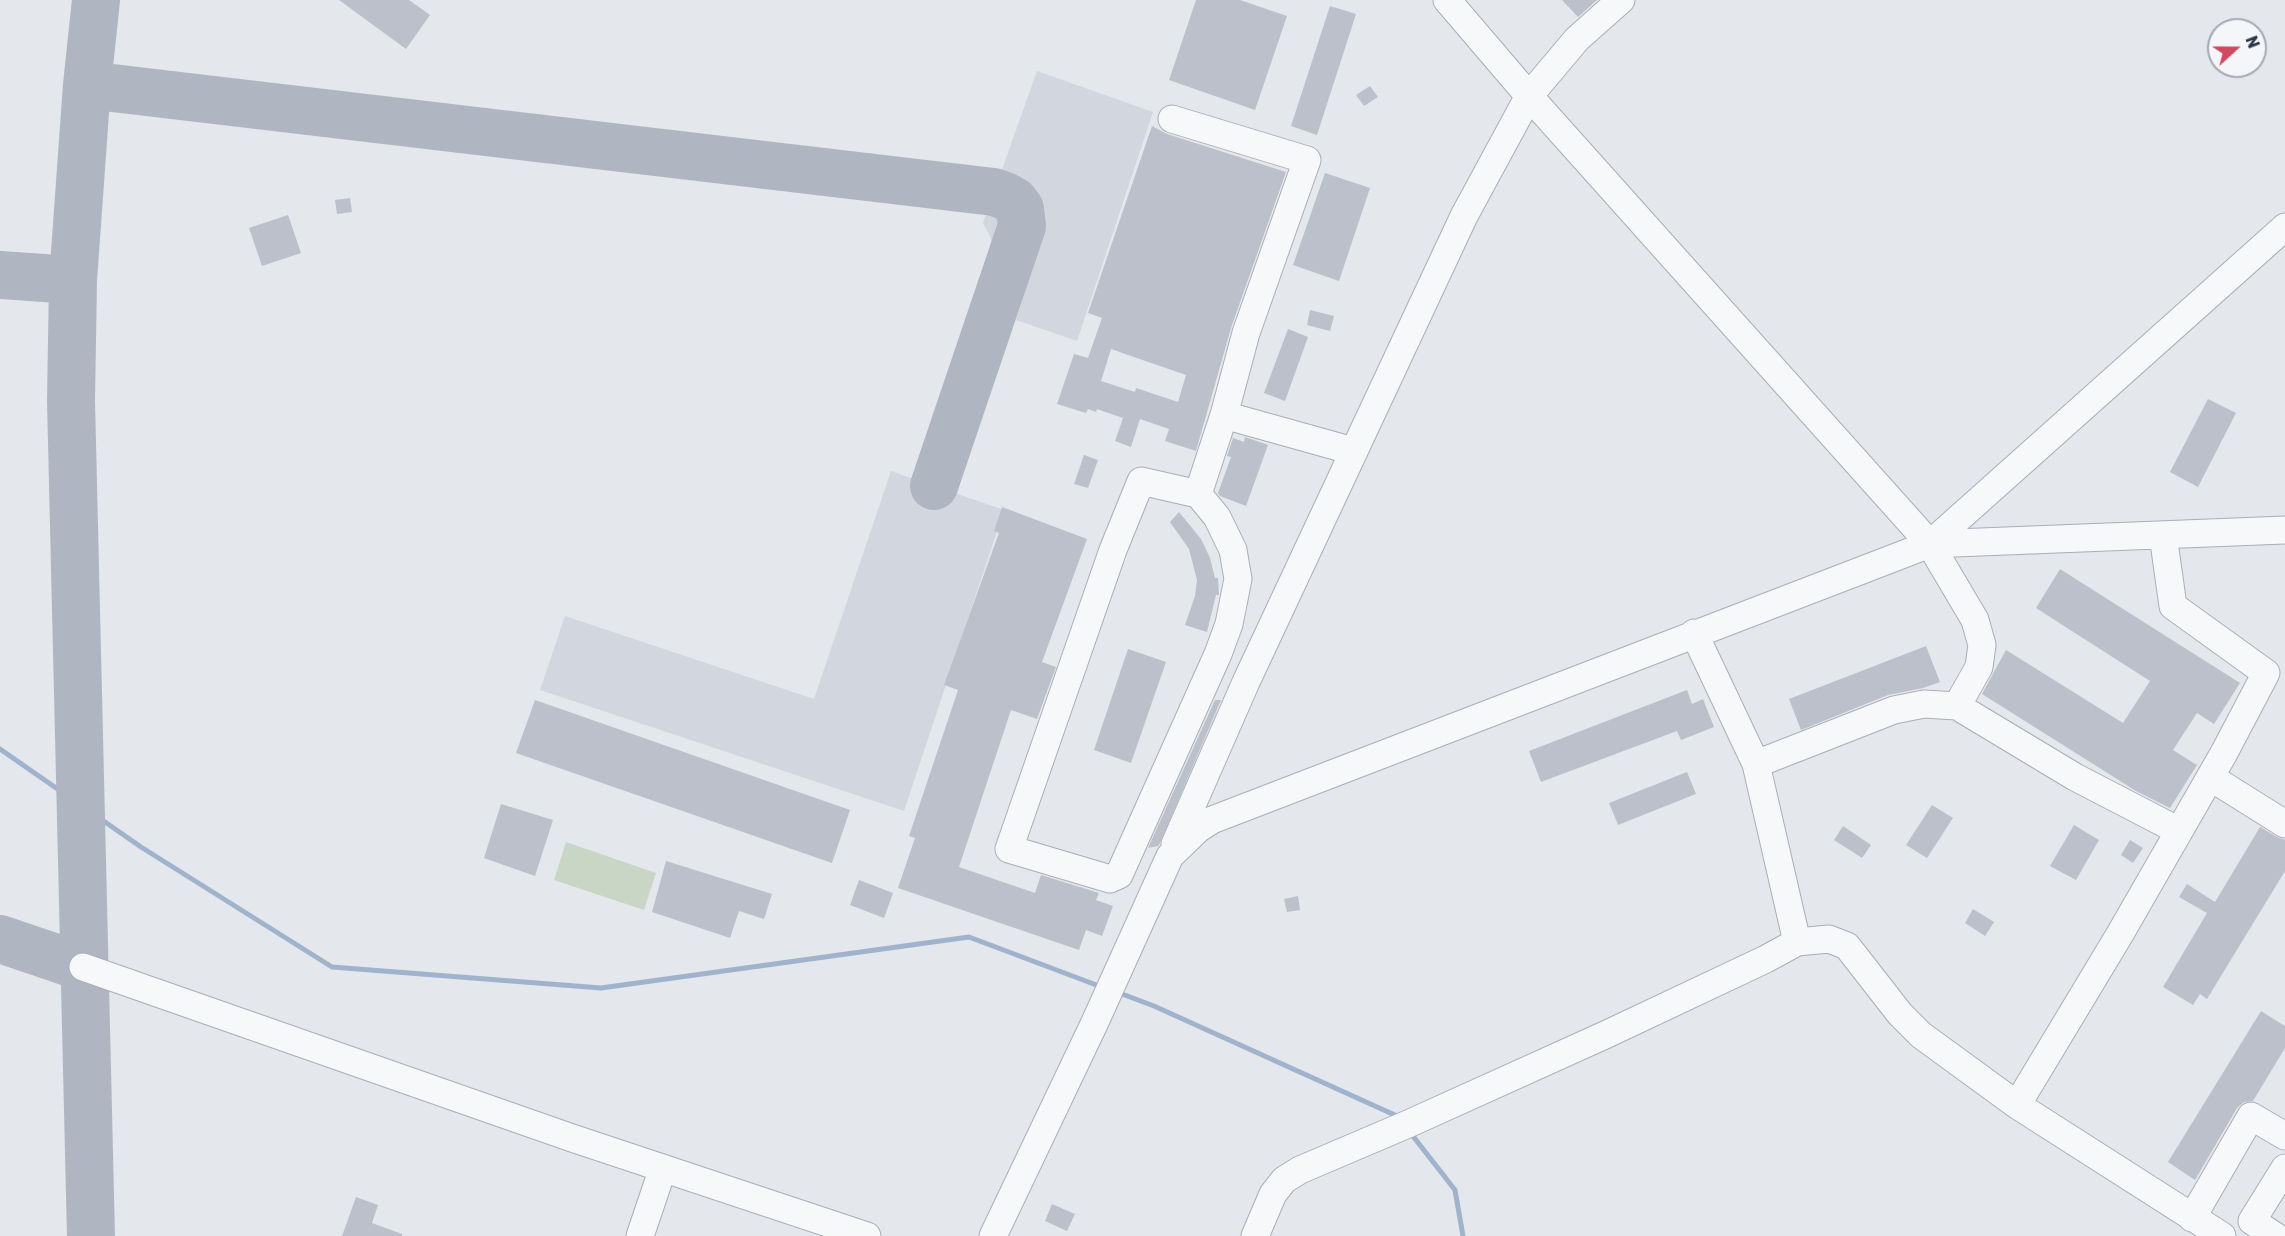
<!DOCTYPE html>
<style>
body{margin:0}
#map{position:relative;width:2285px;height:1236px;overflow:hidden;background:#e4e7ec;font-family:Rubik,sans-serif}
canvas{display:block}
.north{position:absolute;left:2207px;top:18px;width:60px;height:60px;box-sizing:border-box;background:#f4f6f9;border:2px solid #a4a8b1;border-radius:50%;rotate:69deg;font-size:16px;font-weight:700;line-height:24px;text-align:center;color:#2b3445}
.north::after{content:'';display:block;margin:auto;width:21px;height:27px;background:#d1495b;clip-path:polygon(50% 0,100% 100%,50% 72%,0 100%)}
</style>
<div id="map">
<canvas width="2285" height="1236"></canvas>
<div class="north">N</div>
</div>
<script>
const context = document.querySelector('canvas').getContext('2d');
context.lineJoin = 'round';
function paint(path, color) {
  context.fillStyle = color;
  context.fill(path, 'evenodd');
}
function toPath(rows) {
  const path = new Path2D();
  for (const r of rows) {
    path.moveTo(r[0], r[1]);
    for (let i = 2; i < r.length; i += 2) path.lineTo(r[i], r[i + 1]);
  }
  return path;
}
function stroke(path, color, width, dash) {
  context.strokeStyle = color;
  context.lineWidth = width;
  context.lineCap = dash ? 'butt' : 'round';
  context.setLineDash(dash || []);
  context.stroke(path);
}
const built = toPath([
 [1037,71,1153,112,1077,341,1016,320,1026,288,990,275,995,257,990,236,983,223],
 [891,471,1004,510,904,811,540,690,565,616,814,699]
]);
const green = toPath([
 [566,842,656,873,644,910,554,880]
]);
const stream = toPath([
 [0,749,141,847,332,967,601,988,969,937,1099,986],
 [1122,994,1154,1006,1397,1116,1399,1119],
 [1409,1131,1455,1190,1463,1236]
]);
const taxiway = toPath([
 [87,85,994,192,1005,196,1014,201,1020,209,1022,226,934,486],
 [0,275,73,280],
 [0,939,83,967],
 [91,1236,71,401,73,280,87,85,96,0]
]);
const building = toPath([
 [339,0,409,0,430,15,406,49],
 [1196,0,1240,0,1287,16,1255,110,1169,80],
 [1562,0,1597,0,1578,17],
 [1330,6,1356,14,1317,135,1291,126],
 [1370,86,1378,97,1364,106,1356,95],
 [1152,126,1167,134,1286,172,1231,328,1196,451,1165,441,1169,429,1140,419,1131,447,1115,441,1123,418,1097,409,1096,412,1088,409,1086,413,1057,404,1074,354,1088,358,1102,318,1088,313],
 [1111,349,1186,375,1178,402,1136,388,1135,392,1101,381],
 [1325,173,1370,188,1339,281,1293,265],
 [350,198,352,212,337,214,335,200],
 [288,215,301,253,262,266,249,228],
 [1310,310,1334,316,1330,331,1307,325],
 [1288,329,1308,337,1285,401,1264,393],
 [2208,399,2236,413,2198,487,2170,472],
 [1245,437,1268,445,1246,506,1220,496,1218,493,1231,457,1227,456,1233,438,1244,442],
 [1084,455,1098,460,1088,488,1074,484],
 [1002,507,1087,539,1042,662,1056,667,1037,719,1011,710,959,867,1035,893,1041,875,1099,893,1096,900,1113,906,1102,936,1086,930,1079,950,898,888,915,838,909,836,958,690,944,685,999,533,994,531],
 [1179,512,1201,539,1210,558,1215,578,1218,578,1219,595,1216,595,1207,632,1185,625,1195,596,1197,580,1189,549,1170,522],
 [2060,569,2240,683,2214,724,2197,713,2173,750,2197,765,2170,808,2136,791,1982,694,2006,650,2123,723,2150,681,2036,608],
 [1926,646,1940,682,1923,688,1888,695,1801,730,1789,699],
 [1128,649,1166,662,1131,763,1094,750],
 [1687,690,1692,704,1703,699,1714,727,1681,740,1677,731,1541,782,1529,751],
 [535,700,850,810,832,863,516,753],
 [1215,700,1221,700,1160,843,1158,846,1148,848],
 [1687,772,1696,794,1618,825,1609,803],
 [501,804,553,820,535,876,484,858],
 [1932,805,1953,818,1927,858,1906,845],
 [2074,825,2099,840,2076,880,2050,866],
 [1843,826,1871,845,1862,858,1834,840],
 [2260,827,2277,837,2285,840,2285,871,2207,999,2200,994,2193,1005,2163,987,2207,913,2179,897,2187,884,2215,902],
 [2130,840,2143,848,2133,863,2121,855],
 [666,861,772,894,764,919,739,911,730,938,652,912],
 [859,880,893,893,884,918,850,905],
 [1298,896,1300,910,1287,912,1284,899],
 [1973,909,1994,922,1985,936,1965,923],
 [2261,1011,2285,1026,2285,1048,2253,1101,2244,1102,2237,1108,2195,1180,2168,1162],
 [356,1197,378,1205,372,1223,402,1234,402,1236,342,1236],
 [1052,1204,1075,1214,1067,1231,1045,1221]
]);
const minor = toPath([
 [1447,0,1529,96,1930,544,2285,530],
 [1172,119,1307,160,1246,333,1224,415,1353,451],
 [1198,494,1141,481,1113,550,1009,849,1110,879,1119,875,1218,654,1229,624,1238,579,1233,550,1217,517,1198,494,1224,415],
 [1930,544,1975,620,1982,645,1979,667,1957,706],
 [1756,764,1894,710,1924,704,1957,706,2075,777,2179,831],
 [2210,777,2285,824],
 [1175,844,1246,682,1464,216,1529,96,1577,39,1621,0],
 [1797,942,1829,939,1847,946,1900,1014,1921,1035,2017,1105,2222,1236],
 [83,967,572,1138,867,1236],
 [2017,1105,2120,934,2224,753,2266,673,2173,606,2163,535],
 [2192,1218,2251,1116,2285,1136],
 [640,1236,663,1168],
 [993,1236,1095,1022,1170,856,1198,829,1212,820,1930,544,2285,227],
 [1255,1236,1273,1194,1284,1180,1300,1170,1408,1124,1605,1035,1766,959,1797,942,1756,764,1694,633],
 [2275,1236,2252,1221,2285,1168]
]);
paint(built, '#d2d6de');
paint(green, '#c9d6c5');
stroke(stream, '#9fb4cc', 5);
stroke(taxiway, '#b0b6c1', 48);
paint(building, '#bbc0ca');
stroke(minor, '#a9aeb7', 29);
stroke(minor, '#f7f8fa', 27);
</script>
